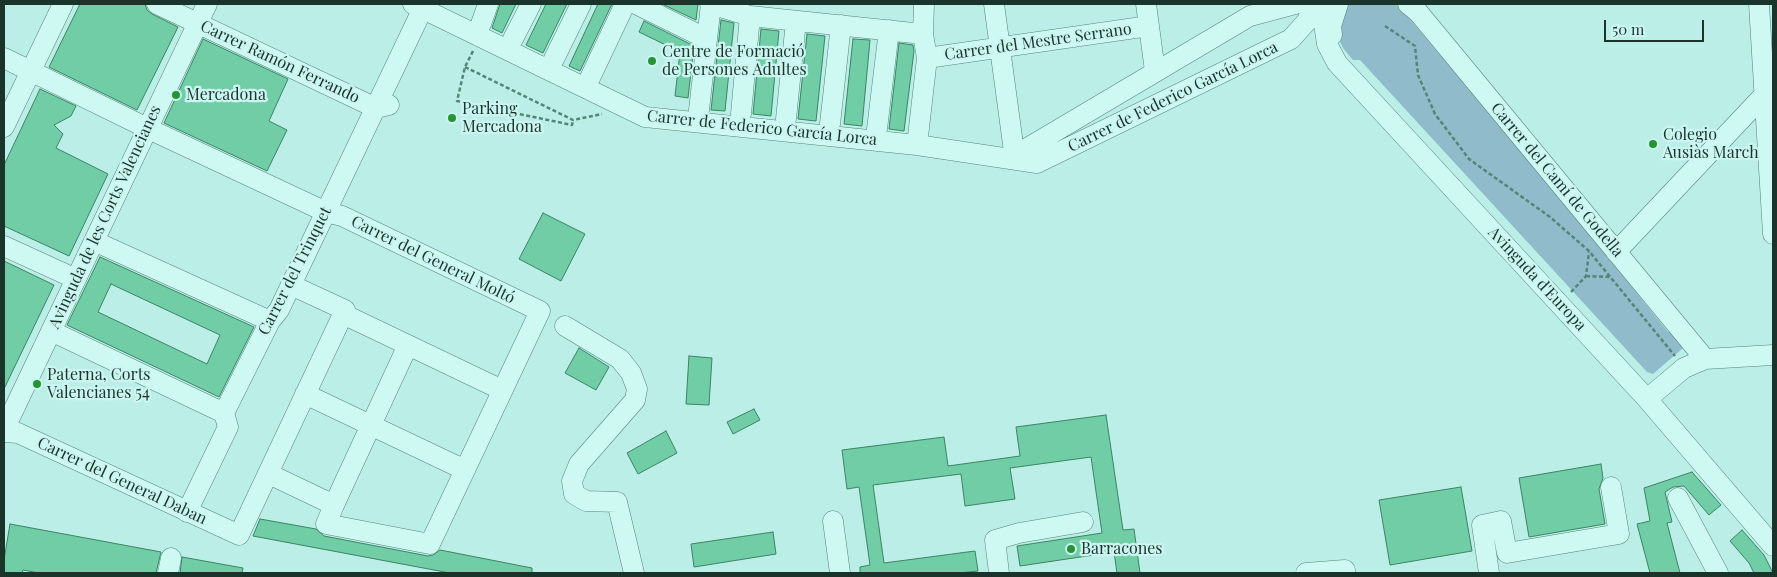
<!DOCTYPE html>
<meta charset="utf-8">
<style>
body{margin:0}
#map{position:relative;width:1777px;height:577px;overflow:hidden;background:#bbeee7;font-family:"Playfair Display",serif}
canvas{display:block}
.frame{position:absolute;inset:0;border:5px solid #1a342b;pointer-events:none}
.scale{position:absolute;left:1604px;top:20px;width:100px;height:22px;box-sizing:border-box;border:2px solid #1a342b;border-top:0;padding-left:6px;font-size:15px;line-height:18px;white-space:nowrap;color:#1a342b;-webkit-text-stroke:4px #cbf5f0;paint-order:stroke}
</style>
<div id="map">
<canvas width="1777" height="577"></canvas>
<div class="frame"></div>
<div class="scale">50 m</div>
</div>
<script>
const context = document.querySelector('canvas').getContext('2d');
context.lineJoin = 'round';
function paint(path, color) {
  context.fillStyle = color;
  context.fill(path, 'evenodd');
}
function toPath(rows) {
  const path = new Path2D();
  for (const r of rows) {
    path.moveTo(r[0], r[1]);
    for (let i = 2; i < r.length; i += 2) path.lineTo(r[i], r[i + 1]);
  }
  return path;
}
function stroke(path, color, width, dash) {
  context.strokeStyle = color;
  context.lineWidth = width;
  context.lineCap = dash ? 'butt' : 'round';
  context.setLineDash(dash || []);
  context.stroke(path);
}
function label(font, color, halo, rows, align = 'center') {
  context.font = font + ' "Playfair Display",serif';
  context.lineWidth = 4.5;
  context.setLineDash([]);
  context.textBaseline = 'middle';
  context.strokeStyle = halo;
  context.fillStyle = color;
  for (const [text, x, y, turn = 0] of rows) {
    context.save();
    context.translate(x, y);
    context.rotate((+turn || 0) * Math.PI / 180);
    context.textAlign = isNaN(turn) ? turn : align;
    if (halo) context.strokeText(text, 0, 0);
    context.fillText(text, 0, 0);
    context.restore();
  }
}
const green = toPath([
 [1344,4,1394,4,1409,10,1408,17,1556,193,1668,332,1675,331,1684,344,1683,348,1653,374,1647,372,1360,60,1353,60,1343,48,1337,35]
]);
const building = toPath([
 [80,4,145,4,147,10,152,14,178,27,137,110,49,67,80,4],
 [500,4,516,4,502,33,492,28,500,4],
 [546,4,567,4,543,53,526,45,546,4],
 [598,4,612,4,580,71,569,66,598,4],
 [662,4,698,4,696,20,662,4],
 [721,20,734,23,725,111,711,110,721,20],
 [644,21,694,46,688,98,675,96,680,52,639,32,644,21],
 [761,29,779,31,771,116,753,114,761,29],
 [807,34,825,36,816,121,798,119,807,34],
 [203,39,288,79,269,121,287,130,267,171,164,123,203,39],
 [853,39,870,40,862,126,844,124,853,39],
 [899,43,913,45,914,51,904,131,889,129,899,43],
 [40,89,76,106,71,116,54,125,63,134,56,148,108,174,69,256,4,226,4,165,40,89],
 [543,213,585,234,561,281,519,259,543,213],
 [100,257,254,327,219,397,67,325,100,257],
 [111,284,220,335,207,364,98,312,111,284],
 [4,261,54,285,4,389,4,261],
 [579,348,609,367,596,390,565,373,579,348],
 [689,356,712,358,709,405,686,404,689,356],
 [754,409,760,420,733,434,727,422,754,409],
 [1106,415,1123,530,1134,529,1140,573,1117,573,1114,552,1020,566,1017,546,1102,533,1091,457,1010,468,1015,499,965,506,961,474,873,485,884,563,975,551,978,571,959,573,860,573,860,567,870,565,859,487,847,489,842,450,944,437,948,466,1020,456,1016,427,1106,415],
 [666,431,677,453,638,474,627,453,666,431],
 [1601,464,1603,478,1599,489,1605,524,1529,537,1519,478,1601,464],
 [1692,472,1721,505,1709,515,1684,486,1673,487,1665,492,1672,522,1667,523,1680,573,1650,573,1637,524,1650,521,1644,488,1692,472],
 [1461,487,1472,551,1390,565,1379,500,1461,487],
 [260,519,316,529,324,536,428,556,433,555,440,550,532,568,532,573,450,573,253,536,260,519],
 [10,524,161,552,156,573,39,573,23,570,22,573,4,573,4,560,10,524],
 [1742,530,1764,555,1773,573,1754,573,1749,563,1730,541,1742,530],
 [773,532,776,554,694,567,691,544,773,532],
 [182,557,243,568,242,573,180,573,182,557]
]);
const path = toPath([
 [1385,26,1415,46,1418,75,1435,114,1469,159,1550,217,1589,251,1675,356],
 [473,51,465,67,457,101,572,125,573,120],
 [465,67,573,120,602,114],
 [1586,276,1610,277],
 [1571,292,1586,276,1589,252]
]);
const minor = toPath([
 [157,4,376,108,389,105],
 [413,4,645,117,917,145,1037,163,1291,39,1308,20,1312,4],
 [636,4,707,39],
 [710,4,750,16,923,34],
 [994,4,1015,159],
 [1146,4,1155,71],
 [1321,4,1327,44,1337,63,1647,399,1773,546],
 [1408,4,1418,12,1705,359],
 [1759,4,1773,234],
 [481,24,488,4],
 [1332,35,1331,26,1338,4],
 [513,39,531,4],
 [4,58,151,130,326,212,342,216,540,311,430,544,326,524,334,505,269,474],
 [927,58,1149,26],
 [554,59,581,4],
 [590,78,625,4],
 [699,110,711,4],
 [741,114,750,16],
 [786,119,796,21],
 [830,124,841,25],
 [4,127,63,4],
 [877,129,889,30],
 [917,145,927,58,923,34,924,4],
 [1015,159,1029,147,1250,16,1295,4],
 [94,241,270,321],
 [4,246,76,279],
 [1616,252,1765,94,1771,93],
 [343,314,502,390],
 [565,326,620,359,631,373,637,389,635,400,579,464,572,481,574,494,586,501,617,502,634,573],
 [51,331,224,413],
 [305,394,465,470],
 [1647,399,1684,368,1705,359,1773,355],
 [4,430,207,4],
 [4,432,18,433,239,535,345,310,291,285],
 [1678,498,1718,573],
 [334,505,408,345],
 [187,512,228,427,224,413,270,321,279,310,425,4],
 [833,521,840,573],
 [168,573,171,558],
 [999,573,995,540,1019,533,1083,522],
 [1306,573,1345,570,1345,573],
 [1489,573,1482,525,1501,521,1507,553,1619,534,1611,487]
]);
const markers = [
 [652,61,5,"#259436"],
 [176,95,5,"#259436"],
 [452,118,5,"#259436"],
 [1653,144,5,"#259436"],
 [37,384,5,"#259436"],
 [1071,549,5,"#259436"]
];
const streetNames = [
 ["Carrer del Mestre Serrano",1038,42,-8],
 ["Carrer Ramón Ferrando",280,62,25],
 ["Carrer de Federico García Lorca",1173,97,-26],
 ["Carrer de Federico García Lorca",762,128,6],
 ["Carrer del Camí de Godella",1557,180,50],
 ["Avinguda de les Corts Valencianes",105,217,-65],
 ["Carrer del General Moltó",433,260,26],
 ["Carrer del Trinquet",295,271,-63],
 ["Avinguda d'Europa",1537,279,47],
 ["Carrer del General Daban",122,481,25]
];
const poiNames = [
 ["Centre de Formació",662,52],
 ["de Persones Adultes",662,70],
 ["Mercadona",186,95],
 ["Parking",462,109],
 ["Mercadona",462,127],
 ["Colegio",1663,135],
 ["Ausiàs March",1663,153],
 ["Paterna, Corts",47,375],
 ["Valencianes 54",47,393],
 ["Barracones",1081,549]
];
paint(green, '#90bbcb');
paint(building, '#70cda6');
stroke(building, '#3b8464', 1);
stroke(minor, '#558576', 21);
stroke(path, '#558576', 2.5, [4, 2.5]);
stroke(minor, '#cef9f3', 20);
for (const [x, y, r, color] of markers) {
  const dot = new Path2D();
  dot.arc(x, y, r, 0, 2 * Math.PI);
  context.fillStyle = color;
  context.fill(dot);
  stroke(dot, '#cbf5f0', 2);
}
label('16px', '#1a342b', '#cbf5f0', streetNames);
label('16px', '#1a342b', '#cbf5f0', poiNames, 'left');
</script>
